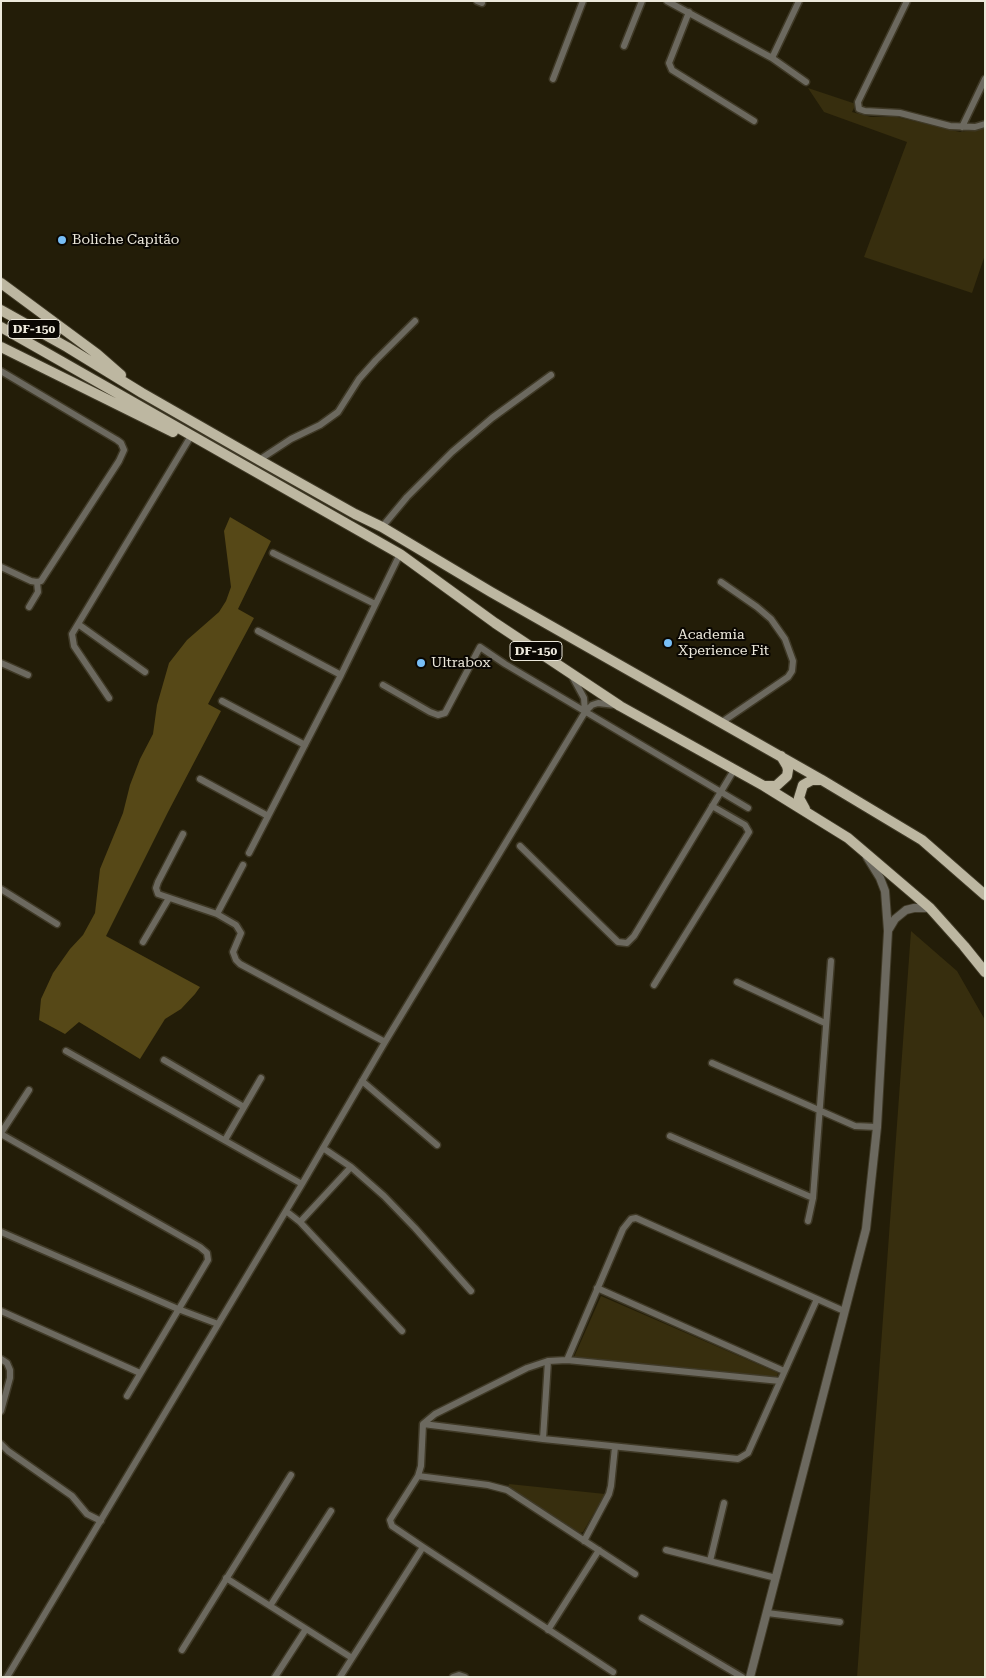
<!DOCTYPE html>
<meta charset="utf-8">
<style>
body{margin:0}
#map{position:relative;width:986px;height:1678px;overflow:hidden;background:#231d08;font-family:"Roboto Serif",serif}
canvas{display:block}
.frame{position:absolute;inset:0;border:2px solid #ece8db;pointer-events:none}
</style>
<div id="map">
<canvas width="986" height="1678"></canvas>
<div class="frame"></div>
</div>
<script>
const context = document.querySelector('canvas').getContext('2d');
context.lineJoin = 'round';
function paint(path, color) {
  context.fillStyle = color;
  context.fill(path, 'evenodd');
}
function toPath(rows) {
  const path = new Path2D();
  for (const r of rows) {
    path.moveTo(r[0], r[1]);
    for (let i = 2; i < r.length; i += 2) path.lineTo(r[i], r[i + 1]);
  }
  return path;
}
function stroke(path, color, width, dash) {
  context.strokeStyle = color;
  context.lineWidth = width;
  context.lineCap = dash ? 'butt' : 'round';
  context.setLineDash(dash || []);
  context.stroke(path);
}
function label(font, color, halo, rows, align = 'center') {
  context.font = font + ' "Roboto Serif",serif';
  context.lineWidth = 4;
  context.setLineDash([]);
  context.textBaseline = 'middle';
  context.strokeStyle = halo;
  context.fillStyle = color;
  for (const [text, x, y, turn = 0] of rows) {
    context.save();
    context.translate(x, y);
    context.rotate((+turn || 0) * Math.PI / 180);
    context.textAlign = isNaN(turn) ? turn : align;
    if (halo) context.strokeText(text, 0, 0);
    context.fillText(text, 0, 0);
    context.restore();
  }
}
const green = toPath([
 [808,88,856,104,852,112,871,117,897,117,960,132,985,128,985,255,972,293,864,257,907,142,824,112],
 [911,931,957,971,985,1020,985,1677,857,1677],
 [601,1296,778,1373,777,1377,574,1357],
 [509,1484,605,1494,583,1532,580,1533,508,1487]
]);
const forest = toPath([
 [230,517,271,541,238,609,254,618,208,704,221,711,168,812,106,936,200,987,195,994,181,1009,165,1019,140,1059,79,1022,65,1034,39,1020,41,999,53,973,70,949,83,935,95,913,100,869,123,813,130,785,140,759,153,734,157,705,169,663,187,640,219,612,226,601,231,587,224,531]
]);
const minor = toPath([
 [477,1,482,3],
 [667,1,772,58,806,82],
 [907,1,858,102,859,109,865,111,900,113,950,126,975,127,985,124],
 [689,12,669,63,672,70,754,121],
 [624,46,642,1],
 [772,58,799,1],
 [553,79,583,1],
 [962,127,985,79],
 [1,371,117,440,121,443,124,450,119,461,41,581,37,582,31,581,1,567],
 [259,460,291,439,320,425,338,412,359,379,376,360,415,321],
 [382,527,407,497,452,452,492,418,551,375],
 [273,553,375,604],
 [721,582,757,607,771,619,785,639,793,661,792,671,788,677,722,722],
 [29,607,38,592,37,582],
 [78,624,145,672],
 [258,631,341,675],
 [1,663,28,675],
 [572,676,584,698,585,712],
 [383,685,430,712,438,715,445,713,480,647,505,664,748,808],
 [109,698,78,652,74,646,72,634,191,436],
 [222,701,305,745],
 [200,779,268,816],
 [183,834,158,882,156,888,158,894,217,914,236,925,241,933,233,952,236,960,240,964,385,1042],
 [520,846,618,942,627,943,634,936,734,770],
 [249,853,341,675,400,554],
 [1,889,57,924],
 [217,914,243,865],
 [143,942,169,898],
 [737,982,825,1023],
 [654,985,749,832,745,825,712,806],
 [66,1051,302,1184],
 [164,1060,244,1107],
 [712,1063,855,1126,877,1127],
 [362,1081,437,1145],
 [1,1133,29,1090],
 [1,1134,200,1247,207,1253,208,1260,127,1396],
 [670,1136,813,1198],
 [225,1140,261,1078],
 [323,1148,351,1167,384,1196,415,1228,471,1291],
 [286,1211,300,1222,402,1331],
 [808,1221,813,1198,831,961],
 [300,1222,351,1167],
 [1,1232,178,1309,218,1324],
 [597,1288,784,1371],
 [1,1311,140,1373],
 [1,1359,7,1363,10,1370,10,1378,1,1411],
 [567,1360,623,1229,631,1219,636,1218,844,1311],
 [423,1424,543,1439,738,1459,748,1453,817,1299],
 [543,1439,548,1361],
 [1,1444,8,1451,72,1496,87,1514,101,1521],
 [418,1476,421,1466,423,1424,435,1414,527,1368,548,1361,567,1360,780,1381],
 [584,1541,609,1494,611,1486,615,1447],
 [666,1550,776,1578],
 [710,1561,724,1503],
 [226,1578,352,1658],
 [270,1606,331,1511],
 [767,1613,840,1622],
 [642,1618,742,1677],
 [548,1630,599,1550],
 [182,1650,291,1475],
 [613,1672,423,1547,392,1526,390,1520,418,1476,488,1485,507,1490,635,1574],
 [7,1677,302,1184,385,1042,585,712,592,705,598,703,615,705],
 [275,1677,306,1629],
 [340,1677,423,1547],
 [453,1677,459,1675,465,1677]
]);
const tertiary = toPath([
 [889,929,895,919,906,910,914,908,930,908],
 [750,1677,866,1229,877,1127,888,931,885,891,880,878,867,857]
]);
const primary = toPath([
 [1,283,97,354,121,375],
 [1,310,67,347,142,393,259,460,355,514,382,527,491,592,822,780,922,840,985,895],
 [1,327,400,554,495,623,620,706,764,786,848,838,930,908,964,946,985,972],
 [1,347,173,432],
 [765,786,776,786,787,776,788,770,787,766,781,756],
 [805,809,799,798,803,785,812,780,822,780]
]);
const markers = [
 [62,240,5,"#78bff7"],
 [668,643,5,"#78bff7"],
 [421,663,5,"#78bff7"]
];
const shields = [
 [34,329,52],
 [536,651,52]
];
const shieldNames = [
 ["DF-150",34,329],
 ["DF-150",536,651]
];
const poiNames = [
 ["Boliche Capitão",72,240],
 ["Academia",678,635],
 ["Xperience Fit",678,651],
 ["Ultrabox",431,663]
];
paint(green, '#372e0e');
paint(forest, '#564817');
stroke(minor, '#3f3926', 9);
stroke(tertiary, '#3f3926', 10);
stroke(primary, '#3f3926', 12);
stroke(minor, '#6c695f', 6);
stroke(tertiary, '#6c695f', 8);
stroke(primary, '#bdb7a1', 10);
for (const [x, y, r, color] of markers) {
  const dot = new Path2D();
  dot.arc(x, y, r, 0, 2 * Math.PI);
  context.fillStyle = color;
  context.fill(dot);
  stroke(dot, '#0a0702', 2);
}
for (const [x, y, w] of shields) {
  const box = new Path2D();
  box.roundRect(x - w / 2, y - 9.5, w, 19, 4);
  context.fillStyle = '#0a0702';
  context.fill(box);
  stroke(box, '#ece8db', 1);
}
label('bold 12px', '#ece8db', null, shieldNames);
label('14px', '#ece8db', '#0a0702', poiNames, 'left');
</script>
